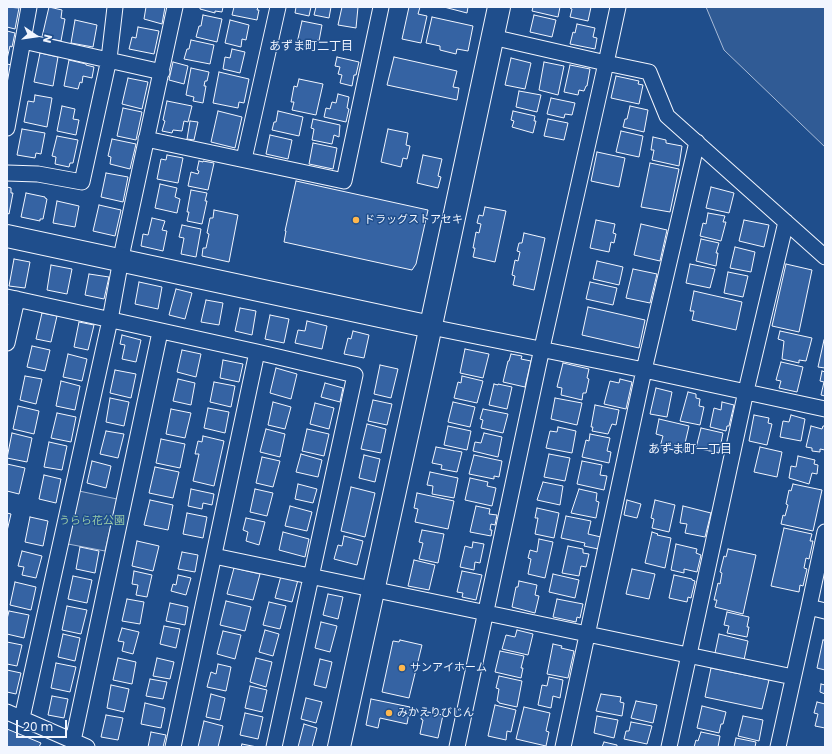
<!DOCTYPE html>
<meta charset="utf-8">
<style>
body{margin:0}
#map{position:relative;width:832px;height:754px;overflow:hidden;background:#1f4e8c;font-family:Poppins,sans-serif}
canvas{display:block}
.frame{position:absolute;inset:0;border:8px solid #f2f6ff;pointer-events:none}
.north{position:absolute;left:16px;top:16px;width:40px;height:40px;-webkit-text-stroke:3px #1f4e8c;paint-order:stroke;rotate:103deg;font-size:11px;font-weight:700;line-height:16px;text-align:center;color:#f2f6ff}
.north::after{content:'';display:block;margin:auto;width:14px;height:18px;background:#f2f6ff;clip-path:polygon(50% 0,100% 100%,50% 72%,0 100%)}
.scale{position:absolute;left:16px;top:720px;width:51px;height:18px;box-sizing:border-box;border:2px solid #f2f6ff;border-top:0;padding-left:5px;font-size:12px;line-height:14px;white-space:nowrap;color:#f2f6ff;-webkit-text-stroke:3px #1f4e8c;paint-order:stroke}
</style>
<div id="map">
<canvas width="832" height="754"></canvas>
<div class="frame"></div>
<div class="north">N</div>
<div class="scale">20 m</div>
</div>
<script>
const context = document.querySelector('canvas').getContext('2d');
context.lineJoin = 'round';
function paint(path, color) {
  context.fillStyle = color;
  context.fill(path, 'evenodd');
}
function toPath(rows) {
  const path = new Path2D();
  for (const r of rows) {
    path.moveTo(r[0], r[1]);
    for (let i = 2; i < r.length; i += 2) path.lineTo(r[i], r[i + 1]);
  }
  return path;
}
function stroke(path, color, width, dash) {
  context.strokeStyle = color;
  context.lineWidth = width;
  context.lineCap = dash ? 'butt' : 'round';
  context.setLineDash(dash || []);
  context.stroke(path);
}
function label(font, color, halo, rows, align = 'center') {
  context.font = font + ' Poppins,"Noto Sans JP",sans-serif';
  context.lineWidth = 3;
  context.setLineDash([]);
  context.textBaseline = 'middle';
  context.strokeStyle = halo;
  context.fillStyle = color;
  for (const [text, x, y, turn = 0] of rows) {
    context.save();
    context.translate(x, y);
    context.rotate((+turn || 0) * Math.PI / 180);
    context.textAlign = isNaN(turn) ? turn : align;
    if (halo) context.strokeText(text, 0, 0);
    context.fillText(text, 0, 0);
    context.restore();
  }
}
const green = toPath([
 [706,7,825,7,825,147,724,50,706,7],
 [79,491,117,499,105,551,68,544,79,491]
]);
const building = toPath([
 [7,7,19,8,15,29,7,27,7,7],
 [49,7,62,10,61,18,65,19,61,41,42,37,49,7],
 [146,7,165,7,162,24,144,19,146,7],
 [200,7,223,7,222,12,215,11,215,13,200,9,200,7],
 [234,7,258,7,257,10,259,10,257,20,232,15,234,7],
 [296,7,311,7,309,16,295,13,296,7],
 [316,7,331,7,329,18,314,15,316,7],
 [342,7,358,7,356,28,338,25,342,7],
 [409,7,420,7,418,14,427,16,421,43,402,39,409,7],
 [444,7,468,7,467,13,444,7],
 [533,7,560,7,558,17,532,11,533,7],
 [571,7,591,7,588,21,570,17,572,9,570,8,571,7],
 [203,15,222,19,217,42,196,37,199,26,201,26,203,15],
 [534,15,556,20,552,37,530,32,534,15],
 [432,17,473,26,468,51,457,49,456,54,440,50,440,46,426,43,432,17],
 [75,20,97,25,93,47,71,43,75,20],
 [230,20,249,25,246,40,242,39,241,47,225,43,230,20],
 [302,21,322,25,319,41,317,40,315,47,313,47,312,49,305,47,305,45,297,43,302,21],
 [577,24,595,28,593,37,597,38,595,49,570,44,573,32,575,33,577,24],
 [138,27,159,31,154,54,129,49,132,37,136,38,138,27],
 [7,31,15,33,12,47,10,46,7,59,7,31],
 [191,40,214,45,210,64,184,59,187,49,189,49,191,40],
 [232,49,245,52,240,73,223,69,225,57,230,58,232,49],
 [40,53,58,57,53,86,34,82,40,53],
 [337,57,359,62,356,75,354,75,352,86,340,83,342,75,338,74,340,67,335,66,337,57],
 [394,57,457,71,453,87,459,88,457,100,387,85,394,57],
 [511,58,531,63,525,89,505,85,511,58],
 [69,60,86,64,86,65,94,67,92,78,83,76,82,83,80,82,78,89,64,86,69,60],
 [173,62,188,66,184,84,169,80,173,62],
 [544,62,564,66,558,95,539,90,544,62],
 [7,64,12,65,7,90,7,64],
 [570,65,590,69,587,86,586,86,584,91,579,90,578,95,564,92,570,65],
 [191,68,209,72,207,81,205,81,204,86,206,86,203,103,193,101,194,97,186,95,191,68],
 [219,72,249,79,244,103,239,102,238,108,213,103,219,72],
 [616,76,639,81,638,84,643,85,639,104,611,98,616,76],
 [128,78,148,82,142,109,122,104,128,78],
 [299,79,323,84,316,115,292,110,294,102,291,102,294,86,297,87,299,79],
 [519,91,541,95,537,112,516,107,519,91],
 [338,94,349,97,347,108,349,109,346,122,324,117,326,108,330,109,332,102,336,103,338,94],
 [35,95,52,98,47,127,24,122,28,101,34,102,35,95],
 [551,98,575,103,572,115,565,114,564,118,547,114,551,98],
 [167,101,192,106,188,122,184,121,182,131,173,130,172,133,162,131,165,121,163,120,167,101],
 [62,106,75,109,73,119,79,120,76,135,57,131,62,106],
 [630,106,648,110,644,132,623,127,625,119,627,119,630,106],
 [123,108,142,112,136,140,117,136,123,108],
 [218,111,242,117,235,148,211,142,218,111],
 [278,111,303,117,299,136,272,130,274,122,276,122,278,111],
 [513,111,535,116,534,121,536,121,533,133,512,127,514,121,511,120,513,111],
 [313,119,340,125,339,137,334,135,332,144,312,140,314,129,311,128,313,119],
 [548,119,568,123,564,140,544,136,548,119],
 [190,121,198,122,194,140,187,139,190,121],
 [22,129,45,133,41,154,36,153,35,158,17,155,22,129],
 [388,129,408,133,406,145,410,146,407,159,403,158,401,167,381,162,388,129],
 [621,131,643,136,639,157,616,152,621,131],
 [270,135,292,140,288,159,266,154,270,135],
 [57,136,78,140,73,163,70,163,69,167,55,164,56,157,52,156,57,136],
 [653,137,666,140,666,143,682,146,679,166,652,160,654,150,651,150,653,137],
 [112,139,136,144,130,169,110,164,111,157,108,156,112,139],
 [313,143,337,148,333,169,309,164,313,143],
 [597,152,625,158,619,187,591,181,597,152],
 [167,155,183,158,178,183,157,179,161,159,166,160,167,155],
 [423,155,442,159,438,176,441,177,438,188,417,183,423,155],
 [199,161,203,162,203,161,214,163,208,190,188,186,191,172,198,174,199,171,197,170,199,161],
 [650,163,679,169,670,212,641,207,650,163],
 [106,173,128,177,123,202,101,197,106,173],
 [296,181,428,210,416,264,412,270,284,242,286,231,285,231,296,181],
 [160,184,177,188,175,197,180,199,177,213,155,208,160,184],
 [7,187,11,188,11,193,13,193,9,214,7,213,7,187],
 [711,187,734,193,729,213,706,208,711,187],
 [191,190,207,193,205,201,207,201,202,224,187,221,189,212,187,212,191,190],
 [26,193,45,197,45,198,47,199,43,219,40,219,40,221,21,217,26,193],
 [57,201,79,206,75,227,53,223,57,201],
 [99,205,121,210,115,236,93,231,99,205],
 [485,207,506,211,495,262,473,257,475,248,473,248,476,232,479,233,481,224,477,223,479,215,483,216,485,207],
 [214,210,238,215,229,262,202,256,203,248,206,248,209,234,207,233,210,218,213,218,214,210],
 [708,213,725,216,723,222,726,222,721,241,700,236,703,223,706,224,708,213],
 [152,218,165,221,162,230,167,231,163,251,141,246,143,234,148,235,152,218],
 [596,220,615,224,613,233,616,234,614,243,611,242,609,252,590,248,596,220],
 [744,220,769,225,764,247,739,241,744,220],
 [641,224,667,230,660,261,634,255,641,224],
 [182,225,201,229,196,257,181,254,184,238,179,237,182,225],
 [524,233,545,238,534,290,513,285,515,276,512,275,515,260,518,261,520,252,517,251,519,243,522,243,524,233],
 [701,239,719,243,716,253,718,253,716,266,696,261,701,239],
 [735,247,755,252,751,272,730,268,735,247],
 [14,259,30,262,25,288,9,286,14,259],
 [597,261,623,267,619,285,593,279,597,261],
 [690,264,715,269,710,288,686,283,690,264],
 [786,264,812,270,799,332,772,326,786,264],
 [51,265,72,269,67,294,47,290,51,265],
 [633,269,657,274,650,303,626,298,633,269],
 [728,272,748,276,743,297,724,293,728,272],
 [89,274,109,277,104,299,85,295,89,274],
 [139,282,162,287,158,309,135,304,139,282],
 [590,282,617,288,613,305,586,299,590,282],
 [176,289,192,293,185,319,169,315,176,289],
 [694,291,742,302,736,330,692,320,694,311,690,311,694,291],
 [206,300,223,303,219,325,201,322,206,300],
 [588,307,645,320,639,348,582,335,588,307],
 [240,308,256,311,252,335,235,331,240,308],
 [42,313,57,316,51,342,36,339,42,313],
 [270,315,289,319,284,343,265,339,270,315],
 [307,321,327,326,322,349,295,343,298,330,305,331,307,321],
 [79,322,94,325,88,350,74,347,79,322],
 [353,331,369,335,364,358,344,354,348,338,351,339,353,331],
 [780,331,812,338,806,361,799,360,799,363,782,359,784,341,778,339,780,331],
 [122,335,141,340,136,362,122,359,125,345,120,344,122,335],
 [824,340,825,340,825,368,818,367,824,340],
 [32,346,50,350,45,371,27,367,32,346],
 [465,349,489,354,483,378,460,373,465,349],
 [182,350,201,354,196,377,177,372,182,350],
 [68,354,87,359,82,381,63,377,68,354],
 [511,354,522,356,521,359,531,361,525,387,503,382,508,361,509,361,511,354],
 [223,360,243,364,239,382,220,378,223,360],
 [781,362,803,367,797,392,779,388,781,381,776,380,781,362],
 [563,363,589,369,587,378,589,379,586,393,583,393,582,400,561,395,562,388,557,387,563,363],
 [380,365,398,369,391,398,374,394,380,365],
 [276,368,297,374,291,399,270,393,276,368],
 [115,370,136,374,131,398,110,393,115,370],
 [822,371,825,372,825,396,821,395,824,382,820,381,822,371],
 [25,376,42,379,36,404,20,400,25,376],
 [462,376,483,381,477,403,454,398,458,382,461,383,462,376],
 [178,379,195,383,191,405,173,401,178,379],
 [620,379,632,382,626,409,604,404,610,381,619,383,620,379],
 [61,381,80,386,75,410,56,406,61,381],
 [214,382,235,386,231,407,210,402,214,382],
 [325,383,343,388,340,402,321,397,325,383],
 [494,384,498,385,498,384,512,387,507,409,489,405,494,384],
 [656,388,672,392,667,417,650,414,656,388],
 [688,392,696,394,696,398,700,399,699,406,704,407,700,425,680,421,688,392],
 [110,398,129,402,124,426,106,422,110,398],
 [555,398,582,403,577,425,551,419,555,398],
 [373,400,392,404,387,425,368,421,373,400],
 [273,402,291,407,285,429,268,425,273,402],
 [453,402,475,407,470,427,448,422,453,402],
 [722,402,734,405,729,426,727,426,726,431,710,427,714,408,721,410,722,402],
 [315,403,334,408,329,429,310,424,315,403],
 [595,405,619,410,616,425,612,424,608,434,592,431,593,427,591,427,595,405],
 [18,406,39,411,34,434,13,429,18,406],
 [208,408,229,412,225,433,204,428,208,408],
 [171,409,191,413,185,438,166,434,171,409],
 [483,409,508,414,503,433,481,428,483,420,480,419,483,409],
 [57,413,76,417,71,442,51,438,57,413],
 [754,415,769,418,768,423,772,424,767,445,749,441,754,415],
 [791,415,805,419,801,441,780,437,783,421,789,422,791,415],
 [659,419,689,426,683,452,660,447,663,436,656,434,659,419],
 [367,424,386,429,381,453,361,449,367,424],
 [448,426,471,431,467,450,444,445,448,426],
 [811,426,822,429,823,426,825,426,825,450,820,449,820,452,812,451,812,448,806,447,811,426],
 [558,427,576,431,572,453,546,448,550,431,557,432,558,427],
 [701,428,723,433,719,453,696,448,701,428],
 [266,429,285,434,280,457,260,452,266,429],
 [307,429,329,434,324,456,302,451,307,429],
 [106,431,124,434,118,458,100,454,106,431],
 [12,433,32,438,27,462,7,458,12,433],
 [484,433,502,437,498,457,473,451,475,442,481,443,484,433],
 [590,434,610,438,607,451,611,452,609,463,582,457,586,440,589,441,590,434],
 [203,436,224,441,214,486,193,481,199,454,195,454,198,441,202,442,203,436],
 [161,439,185,444,180,468,156,463,161,439],
 [49,442,67,446,62,470,44,467,49,442],
 [436,447,462,452,457,472,441,469,442,465,432,463,436,447],
 [760,447,782,452,777,477,754,472,760,447],
 [301,454,322,460,318,477,296,472,301,454],
 [549,454,570,458,565,481,544,477,549,454],
 [364,455,380,459,375,482,359,478,364,455],
 [474,455,502,461,499,477,494,476,494,479,469,474,474,455],
 [798,456,815,460,814,464,818,465,817,474,812,473,809,484,789,478,791,466,796,467,798,456],
 [262,457,280,461,273,487,256,483,262,457],
 [92,461,111,466,106,488,87,483,92,461],
 [582,461,602,465,600,475,607,476,604,490,577,484,582,461],
 [7,464,25,468,19,494,7,491,7,464],
 [155,467,179,472,173,498,149,493,155,467],
 [430,472,458,478,454,498,432,494,433,486,427,485,430,472],
 [44,475,61,479,56,503,39,499,44,475],
 [470,478,488,482,487,486,496,488,492,506,465,500,470,478],
 [543,482,563,486,560,505,537,500,543,482],
 [298,484,317,489,313,503,295,499,298,484],
 [793,484,822,490,813,531,781,524,783,515,785,516,788,505,786,504,789,490,791,491,793,484],
 [351,487,375,493,365,537,341,531,351,487],
 [191,489,214,494,212,505,203,503,202,509,188,506,191,489],
 [255,489,273,493,267,516,250,512,255,489],
 [579,489,597,493,596,501,599,502,596,518,571,513,579,489],
 [417,493,454,501,448,529,415,522,418,509,414,508,417,493],
 [150,500,173,505,168,530,144,525,150,500],
 [627,500,641,504,637,518,624,515,627,500],
 [655,500,675,505,669,532,652,528,654,519,651,518,655,500],
 [290,506,312,512,307,531,285,526,290,506],
 [476,506,490,509,489,514,497,515,495,525,491,524,490,530,492,530,491,536,470,532,476,506],
 [683,506,711,513,705,537,685,533,687,524,680,523,683,506],
 [537,508,559,513,554,538,535,534,538,518,535,518,537,508],
 [7,513,11,514,7,531,7,513],
 [187,513,207,517,203,538,183,534,187,513],
 [566,516,591,521,588,534,601,537,598,549,584,546,585,543,561,538,566,516],
 [30,517,48,521,43,546,25,542,30,517],
 [246,518,265,522,259,545,246,541,248,532,243,530,246,518],
 [784,528,812,534,810,541,813,541,809,559,806,558,804,568,807,569,803,586,800,585,799,592,771,586,784,528],
 [422,530,444,534,438,563,419,559,423,543,419,542,422,530],
 [283,532,309,539,305,557,279,550,283,532],
 [652,532,658,534,657,535,671,538,665,568,645,563,652,532],
 [344,536,363,541,357,565,334,559,338,545,342,546,344,536],
 [539,539,553,542,545,578,528,574,531,559,528,558,530,550,537,552,539,539],
 [137,541,159,546,153,571,132,566,137,541],
 [473,542,484,544,480,563,475,562,474,570,460,567,465,546,472,548,473,542],
 [676,544,697,549,696,553,701,555,697,572,684,569,684,573,671,570,676,544],
 [568,546,583,549,583,553,589,554,586,567,581,566,579,576,562,573,568,546],
 [80,547,99,551,95,573,76,569,80,547],
 [728,549,756,555,743,614,715,607,717,600,714,600,718,583,720,584,722,573,720,572,724,556,726,557,728,549],
 [22,551,42,556,36,578,22,575,24,567,18,566,22,551],
 [182,552,198,555,195,572,178,569,182,552],
 [414,560,435,565,429,590,408,586,414,560],
 [234,568,260,574,253,600,227,594,234,568],
 [632,569,655,574,649,599,626,594,632,569],
 [134,571,152,575,147,597,136,595,138,585,132,584,134,571],
 [462,571,482,575,476,600,462,597,463,593,457,592,462,571],
 [553,574,579,580,575,598,549,592,553,574],
 [178,575,191,578,186,595,171,591,173,584,176,585,178,575],
 [674,575,692,579,692,580,695,581,691,598,688,597,687,602,669,598,674,575],
 [73,576,92,580,87,603,68,599,73,576],
 [281,576,298,580,292,602,275,598,281,576],
 [519,581,537,585,535,595,539,596,535,613,512,607,516,587,518,587,519,581],
 [15,582,36,587,31,610,10,605,15,582],
 [328,594,343,597,338,619,323,615,328,594],
 [127,599,144,602,140,624,122,621,127,599],
 [557,599,583,604,580,618,577,617,576,622,553,617,557,599],
 [226,601,251,607,245,631,220,625,226,601],
 [269,602,286,606,280,629,263,625,269,602],
 [170,603,188,607,185,625,166,621,170,603],
 [67,606,87,610,81,634,62,630,67,606],
 [9,611,29,615,24,638,7,634,7,619,9,611],
 [727,612,749,617,747,627,749,627,747,637,727,633,729,626,724,625,727,612],
 [321,622,337,626,330,652,315,648,321,622],
 [164,626,180,629,176,648,160,644,164,626],
 [122,628,139,632,133,654,122,651,124,642,118,641,122,628],
 [265,630,279,634,273,656,259,652,265,630],
 [517,630,533,634,528,655,502,649,506,635,515,637,517,630],
 [223,631,241,635,235,659,217,654,223,631],
 [63,634,80,638,75,661,58,657,63,634],
 [719,634,748,641,744,660,715,653,719,634],
 [400,640,422,645,409,698,382,692,393,641,399,642,400,640],
 [823,640,825,640,825,670,817,668,823,640],
 [7,642,22,645,17,666,7,664,7,642],
 [553,644,562,646,561,648,574,651,568,678,547,674,553,644],
 [500,651,524,656,521,668,523,668,521,678,495,672,500,651],
 [118,658,136,662,132,684,113,680,118,658],
 [157,658,174,662,170,679,153,676,157,658],
 [256,658,272,662,266,687,250,682,256,658],
 [320,659,332,662,326,688,314,685,320,659],
 [56,663,76,667,70,692,51,688,56,663],
 [218,664,231,667,226,691,207,687,211,672,216,674,218,664],
 [711,668,769,680,762,709,705,697,711,668],
 [7,670,21,673,16,694,7,692,7,670],
 [499,676,522,681,517,707,499,703,499,702,497,701,499,689,496,688,499,676],
 [549,677,563,680,560,698,553,696,551,708,538,705,542,685,547,686,549,677],
 [150,679,167,682,163,699,146,696,150,679],
 [821,684,825,685,825,694,820,692,821,684],
 [111,685,129,689,124,712,107,708,111,685],
 [250,686,267,690,262,712,245,708,250,686],
 [211,694,225,698,220,720,206,717,211,694],
 [601,694,621,697,620,702,624,703,622,716,596,711,601,694],
 [52,696,68,699,64,718,48,715,52,696],
 [306,698,322,702,316,723,301,719,306,698],
 [371,699,410,707,407,724,380,718,378,728,366,725,371,699],
 [636,701,657,705,653,723,631,718,636,701],
 [817,702,825,704,825,728,815,726,818,714,814,713,817,702],
 [145,703,165,708,161,728,141,724,145,703],
 [495,705,516,710,511,732,507,731,506,740,488,736,495,705],
 [702,706,726,712,723,724,721,724,719,733,697,728,702,706],
 [524,707,550,713,546,731,549,732,546,746,516,739,524,707],
 [423,711,443,715,438,738,420,734,423,720,421,719,423,711],
 [245,713,263,717,258,739,240,735,245,713],
 [106,715,123,718,118,740,101,737,106,715],
 [597,716,618,720,614,738,594,733,597,716],
 [743,716,763,720,759,741,738,736,743,716],
 [204,721,223,726,218,747,198,747,204,721],
 [631,722,652,726,647,744,624,739,626,731,629,731,631,722],
 [304,724,317,728,312,747,298,747,304,724],
 [7,729,41,743,39,747,7,747,7,729],
 [151,732,166,735,163,747,148,747,151,732],
 [701,732,720,736,718,747,694,747,696,740,698,741,701,732],
 [736,738,756,742,755,747,734,747,736,738],
 [604,742,617,745,617,747,602,747,604,742],
 [242,744,257,747,241,747,242,744]
]);
const street = toPath([
 [618,7,606,63,649,72,667,116,825,257],
 [23,41,162,72],
 [7,128,29,7],
 [146,139,344,181,381,7],
 [244,159,278,7],
 [7,173,38,174,82,182,109,59,115,7],
 [7,297,257,352,355,375,274,747],
 [431,327,644,370,825,409],
 [7,343,17,299],
 [825,532,809,607,825,611],
 [214,556,793,677],
 [7,712,87,747],
 [22,718,110,320,123,248,175,7],
 [73,741,160,332],
 [173,747,257,352],
 [457,747,542,348,606,63,492,37],
 [563,747,644,370,697,142],
 [669,747,746,391,786,222],
 [778,747,809,607]
]);
const secondary = toPath([
 [7,236,431,327],
 [339,747,424,358,499,7]
]);
const markers = [
 [356,220,4,"#ffb74d"],
 [402,668,4,"#ffb74d"],
 [389,713,4,"#ffb74d"]
];
const poiNames = [
 ["ドラッグストアセキ",364,220],
 ["サンアイホーム",410,668],
 ["みかえりびじん",397,713]
];
const parkNames = [
 ["うらら花公園",92,521]
];
const neighbourhoodNames = [
 ["あずま町二丁目",311,47],
 ["あずま町一丁目",690,450]
];
paint(green, '#305b95');
stroke(green, '#a8bbd7', 1);
paint(building, '#3563a3');
stroke(building, '#f2f6ff', 1);
stroke(street, '#f2f6ff', 17);
stroke(secondary, '#f2f6ff', 24);
stroke(street, '#1f4e8c', 15);
stroke(secondary, '#1f4e8c', 22);
for (const [x, y, r, color] of markers) {
  const dot = new Path2D();
  dot.arc(x, y, r, 0, 2 * Math.PI);
  context.fillStyle = color;
  context.fill(dot);
  stroke(dot, '#1f4e8c', 1.5);
}
label('11px', '#f2f6ff', '#1f4e8c', poiNames, 'left');
label('11px', '#97c8a6', '#1f4e8c', parkNames);
label('12px', '#f2f6ff', '#1f4e8c', neighbourhoodNames);
</script>
